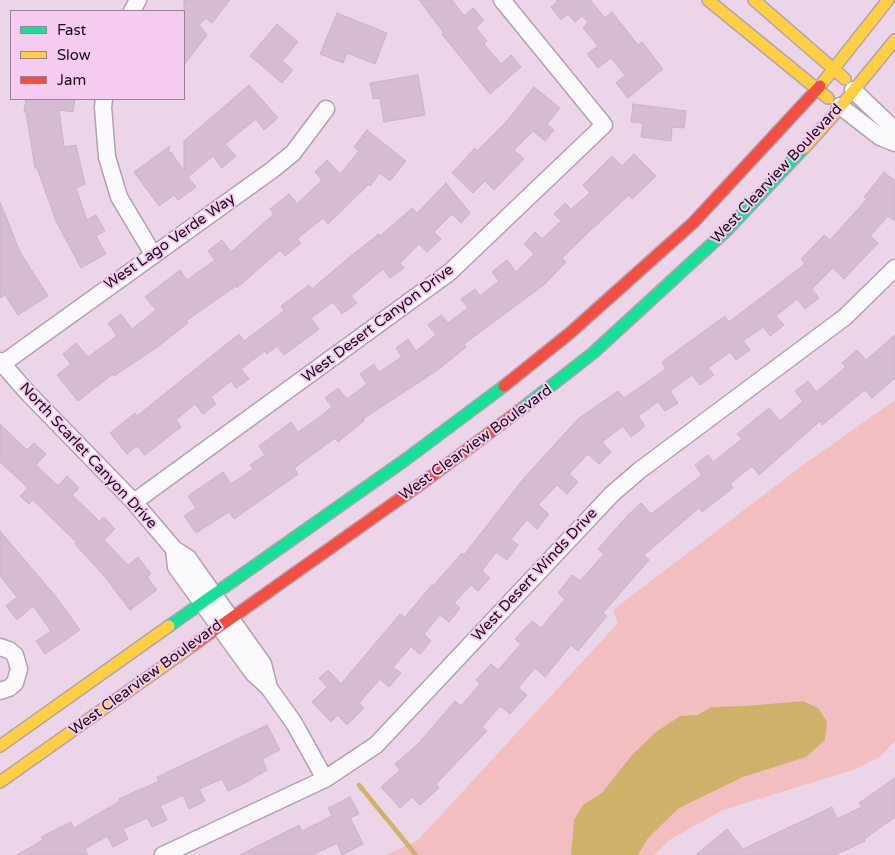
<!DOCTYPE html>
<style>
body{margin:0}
#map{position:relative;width:895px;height:855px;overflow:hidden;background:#ecd5e9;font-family:"Varela Round",sans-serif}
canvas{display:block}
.legend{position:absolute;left:10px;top:10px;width:175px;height:90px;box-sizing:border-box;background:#f5ccef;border:1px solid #9d7e98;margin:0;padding:6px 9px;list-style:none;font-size:15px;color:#180a16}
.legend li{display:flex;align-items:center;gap:10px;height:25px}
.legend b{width:25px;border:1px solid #9d7e98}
</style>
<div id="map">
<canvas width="895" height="855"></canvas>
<ul class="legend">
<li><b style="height:6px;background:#16e098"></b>Fast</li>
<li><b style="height:6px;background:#ffcf43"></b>Slow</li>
<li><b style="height:6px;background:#f24e42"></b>Jam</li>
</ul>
</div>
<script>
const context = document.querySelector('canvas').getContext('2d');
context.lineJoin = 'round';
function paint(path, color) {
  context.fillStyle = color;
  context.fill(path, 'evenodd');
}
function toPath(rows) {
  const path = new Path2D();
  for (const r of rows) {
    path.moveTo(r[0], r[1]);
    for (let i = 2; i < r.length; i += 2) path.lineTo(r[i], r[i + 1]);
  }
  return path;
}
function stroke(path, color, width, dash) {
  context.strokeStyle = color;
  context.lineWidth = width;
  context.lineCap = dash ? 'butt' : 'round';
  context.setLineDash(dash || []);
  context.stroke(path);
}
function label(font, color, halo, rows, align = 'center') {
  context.font = font + ' "Varela Round",sans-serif';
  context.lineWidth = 4;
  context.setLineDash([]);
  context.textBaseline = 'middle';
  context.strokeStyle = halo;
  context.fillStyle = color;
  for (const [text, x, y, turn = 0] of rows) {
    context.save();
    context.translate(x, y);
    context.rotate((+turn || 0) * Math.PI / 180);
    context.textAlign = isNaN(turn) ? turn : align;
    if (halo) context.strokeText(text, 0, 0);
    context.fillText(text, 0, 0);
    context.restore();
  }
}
const green = toPath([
 [895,400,895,741,881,756,856,769,723,810,671,839,654,855,386,855,418,840,618,623,613,610,803,465]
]);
const water = toPath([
 [803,701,818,708,827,722,825,740,806,757,743,777,679,808,648,838,638,855,571,855,574,820,583,805,602,793,632,755,656,732,680,716,698,715,711,707,746,706]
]);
const stream = toPath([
 [359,785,416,855]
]);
const building = toPath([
 [184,0,230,0,212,23,206,18,199,25,207,35,184,65,184,0],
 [419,0,452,0,464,16,473,8,484,20,476,28,487,41,484,44,501,64,511,55,521,67,490,94,442,34,444,33,419,0],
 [556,0,590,0,605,18,612,12,638,45,642,42,663,69,628,98,616,83,625,75,611,58,598,68,587,54,598,46,583,28,588,22,582,16,575,22,568,14,561,20,551,7,558,1,556,0],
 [337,13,387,33,375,64,347,53,343,63,320,54,337,13],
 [277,24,298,42,282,61,293,70,282,83,250,56,277,24],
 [418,75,425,115,384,122,380,98,373,99,370,83,418,75],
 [249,85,278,118,264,130,256,119,225,144,236,156,222,168,213,156,188,177,196,187,178,200,174,195,159,206,134,172,170,146,168,154,171,152,184,171,184,141,249,85],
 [534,87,560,108,547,124,554,130,545,141,533,131,514,150,524,159,494,190,485,181,473,193,452,173,475,148,477,151,506,122,534,87],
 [26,99,75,99,73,112,59,110,64,147,76,145,85,184,76,188,87,220,96,215,105,231,96,236,106,254,81,268,56,221,37,168,35,168,26,112,24,112,26,99],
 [633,104,686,111,684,128,672,127,671,141,641,137,643,123,631,122,633,104],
 [367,130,406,161,390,181,380,173,370,186,369,184,328,224,323,218,297,239,301,243,285,256,280,250,237,288,236,286,186,321,188,323,156,348,114,376,113,374,78,401,57,375,71,364,63,354,76,343,88,357,117,336,108,323,121,314,132,329,156,310,145,297,180,270,187,280,215,260,208,251,222,240,231,252,274,214,270,209,289,194,297,204,322,180,315,172,327,160,340,174,359,151,354,147,367,130],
 [634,154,656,176,632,199,629,195,591,230,562,258,566,262,545,284,464,344,466,347,439,369,363,419,364,421,338,442,335,438,294,468,298,474,234,519,229,512,196,533,184,516,196,508,188,496,223,472,231,484,253,469,250,465,265,455,259,446,291,422,298,432,321,416,332,407,325,398,338,388,347,399,367,384,360,374,374,364,379,372,402,357,396,348,408,339,416,351,436,335,428,325,441,315,448,323,468,308,461,299,475,289,480,296,499,281,492,272,507,260,516,272,534,254,524,244,535,232,542,239,561,221,554,214,565,203,571,209,590,193,583,185,612,156,622,166,634,154],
 [884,172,895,181,895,221,888,216,870,236,878,243,844,279,833,268,812,289,819,298,805,309,797,299,776,316,784,325,770,336,763,327,743,341,750,350,736,360,730,352,708,368,714,375,700,385,692,375,670,391,678,403,665,411,658,402,638,416,645,426,631,437,623,426,602,442,611,452,599,464,588,454,569,474,578,482,567,494,557,485,538,505,549,514,537,529,527,520,511,539,518,545,507,560,496,552,482,571,490,578,478,591,471,585,454,603,460,608,449,622,440,615,424,634,431,641,420,654,411,647,393,667,401,673,389,687,380,679,359,703,364,708,347,725,338,715,331,722,312,702,327,687,319,678,328,670,341,684,400,614,405,617,432,585,433,586,462,553,464,555,524,478,578,419,618,391,624,398,666,369,662,362,689,342,725,316,729,322,805,264,801,259,824,235,830,240,867,199,864,197,884,172],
 [446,183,470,213,461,223,452,214,434,232,441,239,427,252,419,244,400,263,404,268,390,278,383,269,351,296,357,303,342,314,333,302,311,318,319,329,284,355,277,346,267,354,265,351,241,369,249,379,236,388,231,381,211,397,216,404,203,414,195,404,176,420,181,427,145,455,137,446,127,454,110,433,135,413,137,416,239,334,244,341,284,311,281,306,309,285,312,289,352,255,379,234,380,236,412,208,417,213,446,183],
 [0,202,20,252,48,296,18,315,5,295,0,298,0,202],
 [895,335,895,378,872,398,865,390,822,425,820,421,759,475,752,466,730,484,733,488,702,512,699,508,644,555,649,560,603,613,607,616,578,651,571,645,545,677,535,668,518,688,527,695,510,714,500,706,482,727,487,731,436,784,439,788,420,805,412,797,400,808,381,787,400,770,395,764,419,743,455,701,461,706,480,684,476,680,491,664,498,670,521,644,515,639,532,621,541,628,565,599,558,593,572,575,580,581,604,554,598,549,627,516,641,503,651,514,702,475,695,465,708,455,713,462,742,439,737,434,769,408,780,421,803,401,795,391,808,381,816,392,846,367,842,363,857,350,866,360,895,335],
 [0,424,27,450,34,443,46,454,36,465,58,486,67,476,79,488,72,495,99,521,104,517,115,529,104,540,128,565,138,557,151,574,147,577,157,590,130,610,105,577,75,544,76,542,33,500,29,504,20,496,28,488,0,462,0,424],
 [0,531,57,598,80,630,45,654,36,641,51,631,33,606,17,620,6,606,17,597,0,576,0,531],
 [267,725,280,750,262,759,267,770,245,783,228,791,222,779,199,789,205,801,189,809,183,795,160,806,167,820,152,827,147,818,123,829,128,839,113,847,107,836,85,849,88,855,17,855,43,840,41,837,71,822,74,828,120,801,119,799,159,781,157,777,267,725],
 [895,778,895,817,864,839,865,841,835,855,696,855,727,829,743,849,832,807,837,819,862,807,859,803,895,778],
 [350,797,359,814,350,818,363,844,342,855,337,843,313,855,240,855,299,825,302,831,332,816,328,808,350,797]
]);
const street = toPath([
 [132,11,138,0],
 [853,90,895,130],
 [104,99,103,107,107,157,119,197,153,254],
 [840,106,880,137,895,143],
 [0,361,28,393,134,502,174,549,188,558,263,664,269,688],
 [2,364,272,170,293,153,326,109],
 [134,502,450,272,604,125,502,0],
 [174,549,176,567,253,673,269,688,294,723,325,779],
 [0,647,9,650,15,655,19,669,15,683,9,688,0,691],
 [163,855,325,779,376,745,612,494,640,470,845,317,895,268]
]);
const fast = toPath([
 [520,410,593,353,728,229,804,148],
 [169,626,405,460,504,386]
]);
const slow = toPath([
 [708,0,828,98],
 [754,0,845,79],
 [820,86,888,0],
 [804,148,831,118,895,40],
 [0,746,169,626],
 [0,782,192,646]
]);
const jam = toPath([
 [504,386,570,333,693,223,820,86],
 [192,646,425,481,520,410]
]);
const streetNames = [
 ["West Clearview Boulevard",777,174,-47],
 ["West Lago Verde Way",170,242,-35],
 ["West Desert Canyon Drive",378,324,-37],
 ["West Clearview Boulevard",476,443,-36],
 ["North Scarlet Canyon Drive",88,456,47],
 ["West Desert Winds Drive",535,575,-47],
 ["West Clearview Boulevard",146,678,-36]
];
paint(green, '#f3bec0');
paint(water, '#d0b16c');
stroke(stream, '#d0b16c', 4.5);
paint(building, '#d6bcd2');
stroke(building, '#c6b4c4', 1);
stroke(street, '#b1a0af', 19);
stroke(fast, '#b1a0af', 14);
stroke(slow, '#b1a0af', 14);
stroke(jam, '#b1a0af', 14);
stroke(street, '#fcf9fc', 16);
stroke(fast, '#16e098', 11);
stroke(slow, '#ffcf43', 11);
stroke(jam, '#f24e42', 11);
label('15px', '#180a16', '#f5ccef', streetNames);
</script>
